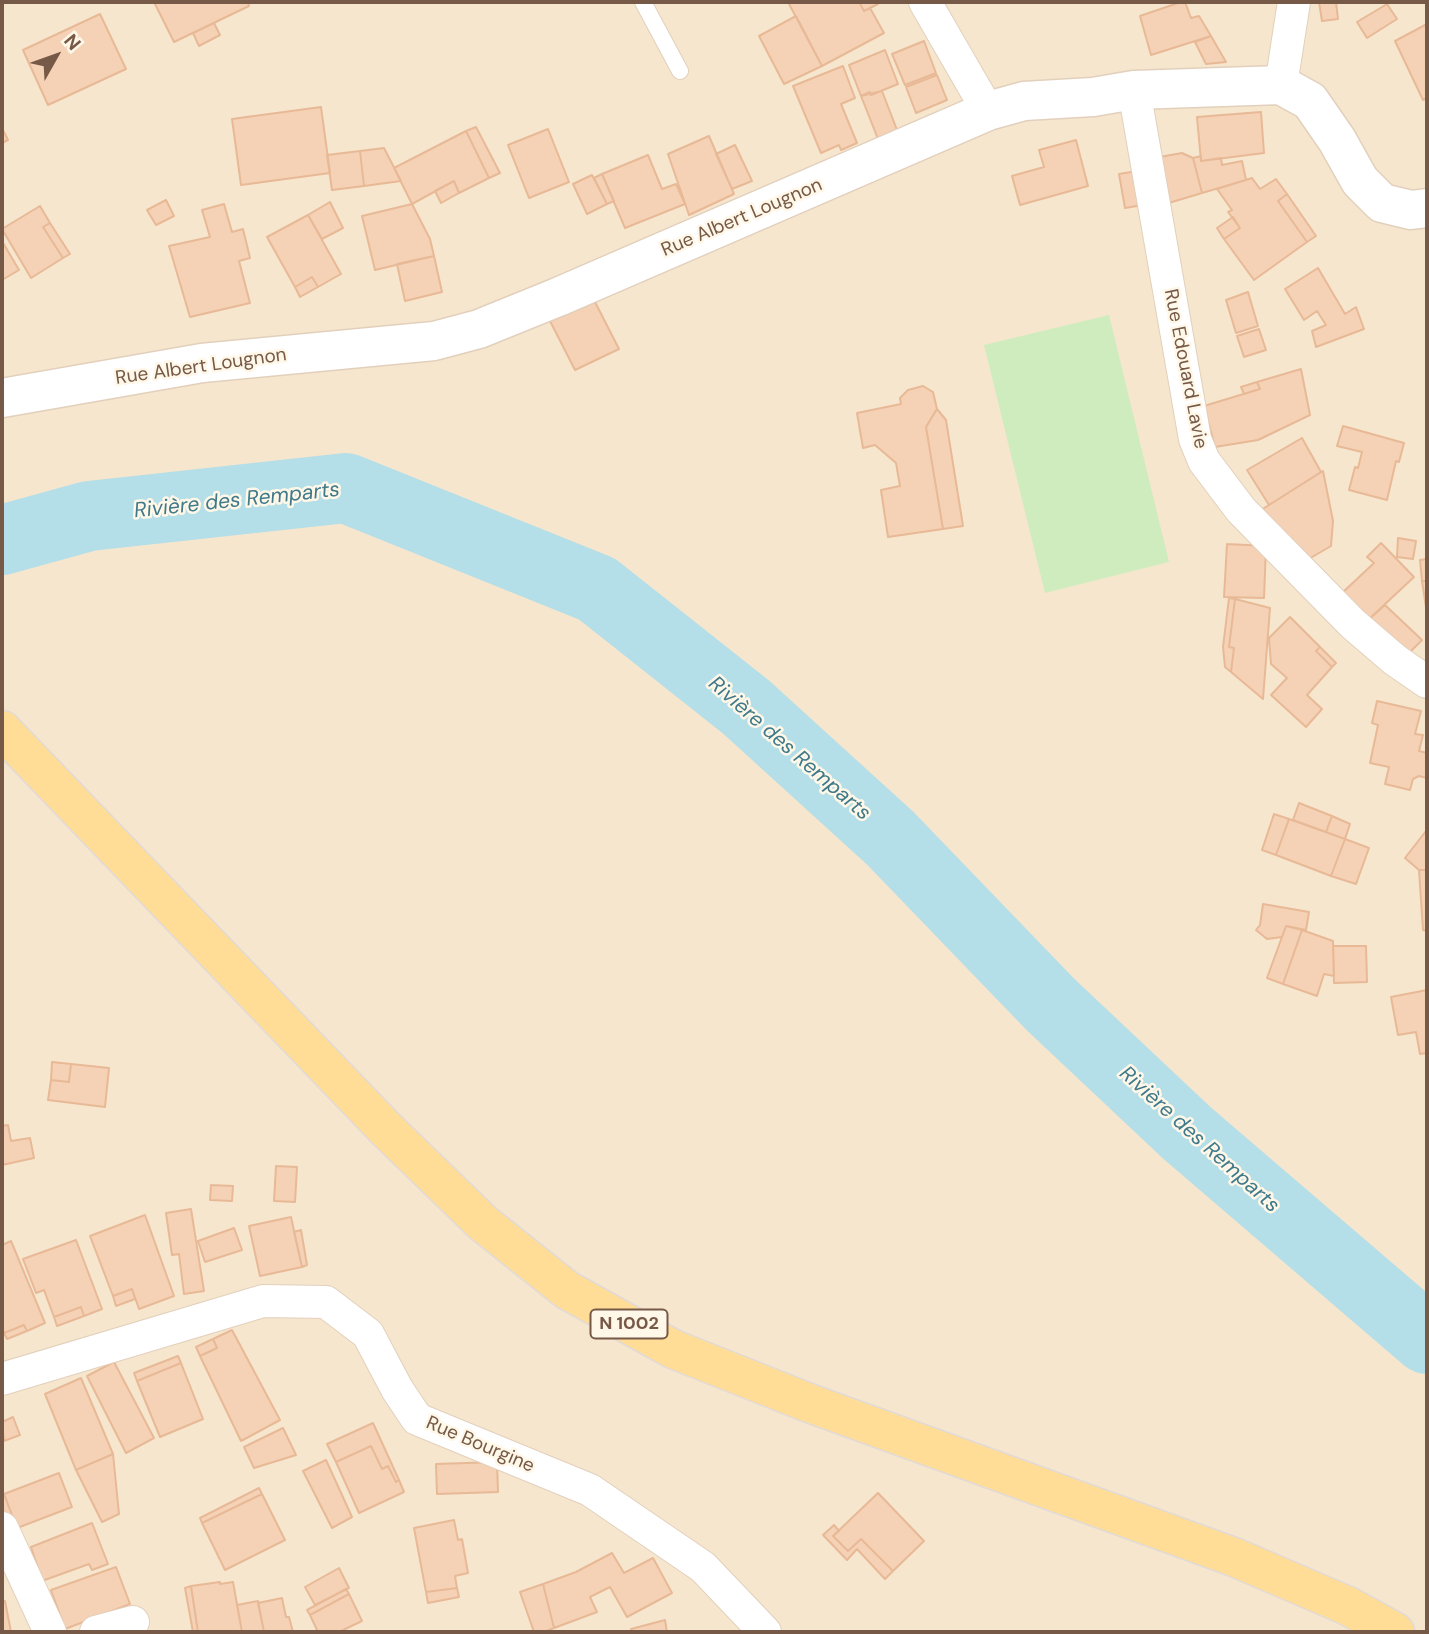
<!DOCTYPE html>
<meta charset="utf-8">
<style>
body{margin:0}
#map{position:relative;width:1429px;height:1634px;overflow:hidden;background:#fef4e0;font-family:"DM Sans",sans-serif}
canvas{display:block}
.frame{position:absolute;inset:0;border:4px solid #765946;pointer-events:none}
.north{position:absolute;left:21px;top:21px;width:70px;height:70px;-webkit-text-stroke:5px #fff7e8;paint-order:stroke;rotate:50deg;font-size:19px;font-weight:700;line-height:28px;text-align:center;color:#765946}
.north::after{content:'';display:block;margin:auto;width:24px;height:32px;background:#765946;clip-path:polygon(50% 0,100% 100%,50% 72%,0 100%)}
</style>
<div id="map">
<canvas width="1429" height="1634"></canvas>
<div class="frame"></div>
<div class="north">N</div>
</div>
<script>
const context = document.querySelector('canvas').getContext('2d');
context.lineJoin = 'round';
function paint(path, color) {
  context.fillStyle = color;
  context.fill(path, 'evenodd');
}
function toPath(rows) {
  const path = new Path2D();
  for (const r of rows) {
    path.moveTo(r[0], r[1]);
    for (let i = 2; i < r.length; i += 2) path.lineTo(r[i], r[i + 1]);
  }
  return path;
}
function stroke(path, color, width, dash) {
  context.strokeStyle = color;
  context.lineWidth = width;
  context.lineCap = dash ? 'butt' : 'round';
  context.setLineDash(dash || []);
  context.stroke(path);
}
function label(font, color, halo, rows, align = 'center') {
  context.font = font + ' "DM Sans",sans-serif';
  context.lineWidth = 5;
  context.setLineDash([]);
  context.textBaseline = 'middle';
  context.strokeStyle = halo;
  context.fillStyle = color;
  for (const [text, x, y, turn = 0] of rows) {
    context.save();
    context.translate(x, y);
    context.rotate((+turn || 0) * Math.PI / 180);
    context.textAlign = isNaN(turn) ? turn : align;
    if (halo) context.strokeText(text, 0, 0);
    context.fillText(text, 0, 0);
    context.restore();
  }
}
const residential = toPath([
 [2,2,1427,2,1427,1632,2,1632]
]);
const green = toPath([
 [1109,315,1169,562,1045,593,984,345]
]);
const river = toPath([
 [2,540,89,516,346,488,597,589,746,707,890,838,1051,1005,1187,1133,1427,1339]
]);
const building = toPath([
 [154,2,248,2,249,6,174,42,154,2],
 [788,2,859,2,864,11,870,8,884,33,822,66,788,2],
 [859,2,876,2,878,4,864,11,859,2],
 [1181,2,1185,2,1191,18,1199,16,1211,36,1151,55,1140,16,1181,2],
 [1319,2,1336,2,1338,19,1322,21,1319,2],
 [1387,4,1397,19,1367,38,1357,22,1387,4],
 [100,14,126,69,48,105,23,50,100,14],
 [796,16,822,66,784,84,759,36,796,16],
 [214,23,220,35,199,46,193,33,214,23],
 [1427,24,1427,98,1423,100,1395,41,1427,24],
 [1211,36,1226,62,1206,64,1195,42,1211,36],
 [924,41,936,73,905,85,892,54,924,41],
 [885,50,898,84,871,95,870,92,861,96,849,65,885,50],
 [843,66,855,98,841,104,857,143,841,150,839,145,821,153,793,86,843,66],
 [937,75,947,100,916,113,906,87,937,75],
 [882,91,897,130,878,139,861,96,882,91],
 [321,107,330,173,241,185,232,119,321,107],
 [1261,112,1264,153,1201,161,1197,117,1261,112],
 [476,127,500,173,489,178,466,131,476,127],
 [2,128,8,140,2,143,2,128],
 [548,129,569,182,529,198,508,145,548,129],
 [466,131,489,178,459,193,454,181,412,204,394,168,466,131],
 [709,136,734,194,689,215,668,154,709,136],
 [1076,140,1088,186,1020,205,1012,176,1044,167,1039,150,1076,140],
 [735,145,752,181,732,189,716,154,735,145],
 [384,148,401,181,364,186,360,151,384,148],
 [360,151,364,186,332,190,327,155,360,151],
 [1182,153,1193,158,1202,193,1162,205,1154,158,1182,153],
 [648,155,662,189,676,184,685,204,625,228,602,174,648,155],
 [1201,156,1201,161,1221,158,1222,165,1242,161,1246,180,1202,193,1193,158,1201,156],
 [1137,171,1143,205,1125,208,1119,174,1137,171],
 [602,174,614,201,607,204,594,178,602,174],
 [592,175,607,204,587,214,573,184,592,175],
 [1252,178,1260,189,1276,179,1287,194,1278,201,1307,242,1254,280,1224,239,1240,228,1228,212,1232,210,1217,189,1252,178],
 [454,181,459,193,441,203,435,191,454,181],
 [1287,194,1316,236,1307,242,1278,201,1287,194],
 [166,200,174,216,156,225,147,210,166,200],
 [330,202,343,228,322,239,308,215,330,202],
 [224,204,232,232,243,229,250,258,239,261,250,303,190,317,169,246,210,237,202,210,224,204],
 [412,204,430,239,434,256,375,270,362,216,412,204],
 [40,206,50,223,43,227,63,258,31,278,2,229,40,206],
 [308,215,341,274,318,287,312,277,295,287,267,237,308,215],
 [1233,217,1240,228,1224,239,1217,228,1233,217],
 [50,223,70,254,63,258,43,227,50,223],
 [2,241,19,270,2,280,2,241],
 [434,256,442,292,405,301,397,264,434,256],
 [1318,268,1345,314,1356,307,1364,329,1316,347,1312,331,1326,325,1317,311,1304,320,1285,289,1318,268],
 [312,277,318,287,300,297,295,287,312,277],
 [1248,292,1258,326,1236,333,1226,300,1248,292],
 [595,302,619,349,575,370,550,321,595,302],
 [1259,329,1266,350,1244,357,1237,336,1259,329],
 [1301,369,1310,415,1258,440,1215,447,1204,406,1260,389,1257,382,1301,369],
 [1257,382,1260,389,1244,394,1241,387,1257,382],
 [923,386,933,392,937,409,926,427,943,529,888,537,881,490,900,486,896,463,875,445,863,448,857,413,901,404,900,398,908,390,923,386],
 [937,409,946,420,963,526,943,529,926,427,937,409],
 [1343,426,1404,443,1399,462,1396,461,1387,500,1349,490,1355,467,1358,468,1362,452,1337,446,1343,426],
 [1302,438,1321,472,1269,505,1247,470,1302,438],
 [1323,471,1333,521,1331,546,1307,560,1261,510,1323,471],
 [1398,538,1416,541,1413,559,1397,557,1398,538],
 [1381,543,1414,577,1367,621,1342,593,1374,563,1367,557,1381,543],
 [1227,544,1266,546,1264,598,1224,597,1227,544],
 [1427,559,1427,581,1422,581,1420,560,1427,559],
 [1422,581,1427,581,1427,614,1422,581],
 [1229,598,1235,599,1229,647,1234,648,1231,672,1225,667,1223,647,1229,598],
 [1235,599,1270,608,1263,699,1231,672,1234,648,1229,647,1235,599],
 [1385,605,1422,640,1406,656,1367,621,1385,605],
 [1290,617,1320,647,1316,651,1332,667,1307,695,1322,709,1306,727,1271,695,1287,678,1271,664,1269,638,1290,617],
 [1320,647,1336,663,1332,667,1316,651,1320,647],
 [1377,701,1421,711,1415,734,1423,735,1419,751,1427,753,1427,778,1419,776,1413,779,1410,790,1385,784,1389,767,1370,763,1378,725,1372,723,1377,701],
 [1299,803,1332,816,1326,832,1293,820,1299,803],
 [1274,814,1289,819,1276,855,1262,850,1274,814],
 [1332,816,1350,824,1345,839,1326,832,1332,816],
 [1289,819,1345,839,1331,876,1276,855,1289,819],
 [1426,831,1427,870,1419,870,1405,858,1426,831],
 [1345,839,1369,848,1356,884,1331,876,1345,839],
 [1419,870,1427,870,1427,931,1423,930,1419,870],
 [1263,904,1309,912,1306,930,1286,926,1282,937,1267,939,1256,930,1260,925,1263,904],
 [1286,926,1302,930,1283,984,1267,978,1286,926],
 [1302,930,1333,941,1334,976,1324,974,1317,996,1283,984,1302,930],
 [1333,946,1366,946,1367,982,1334,983,1333,946],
 [1427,990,1427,1053,1420,1054,1416,1032,1398,1035,1391,997,1427,990],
 [52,1062,71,1064,69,1082,51,1080,52,1062],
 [71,1064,109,1068,105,1107,48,1100,51,1080,69,1082,71,1064],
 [8,1125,11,1141,30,1138,34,1158,2,1165,2,1126,8,1125],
 [276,1166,297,1167,295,1202,274,1201,276,1166],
 [211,1185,233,1186,232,1201,210,1200,211,1185],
 [191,1209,204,1291,184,1294,179,1254,172,1255,166,1213,191,1209],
 [145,1215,174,1296,139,1309,132,1289,113,1296,90,1236,145,1215],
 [291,1217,302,1267,260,1276,249,1226,291,1217],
 [234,1228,242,1250,205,1262,198,1241,234,1228],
 [301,1230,307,1265,302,1267,294,1232,301,1230],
 [76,1240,102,1309,84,1316,81,1307,54,1317,44,1290,36,1293,23,1259,76,1240],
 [11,1241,45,1323,27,1331,24,1325,4,1333,2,1327,2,1245,11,1241],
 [132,1289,135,1299,116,1306,113,1296,132,1289],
 [81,1307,84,1316,57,1326,54,1317,81,1307],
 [24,1325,27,1331,7,1339,4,1333,24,1325],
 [232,1330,280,1420,241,1441,200,1356,217,1348,213,1339,232,1330],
 [213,1339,217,1348,200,1356,196,1347,213,1339],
 [178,1356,181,1363,137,1381,134,1373,178,1356],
 [114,1362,154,1438,126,1453,87,1376,114,1362],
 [181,1363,203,1419,160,1437,137,1381,181,1363],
 [81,1378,113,1454,76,1470,45,1394,81,1378],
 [13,1417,20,1435,4,1441,2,1422,13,1417],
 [373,1423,399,1480,396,1482,388,1466,382,1469,371,1446,336,1462,327,1444,373,1423],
 [283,1428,296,1455,254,1468,244,1447,283,1428],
 [371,1446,382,1469,388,1466,396,1482,399,1480,404,1492,359,1513,336,1462,371,1446],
 [113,1454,119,1514,102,1522,76,1470,113,1454],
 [326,1460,352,1517,332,1528,303,1471,326,1460],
 [497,1462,498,1492,437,1494,436,1464,497,1462],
 [59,1473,72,1507,17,1528,4,1494,59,1473],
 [259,1488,262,1494,202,1523,200,1518,259,1488],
 [878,1493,924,1541,893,1571,861,1539,848,1551,833,1536,878,1493],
 [4,1494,17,1528,11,1530,2,1509,2,1495,4,1494],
 [262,1494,285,1540,225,1570,202,1523,262,1494],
 [454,1520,458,1540,462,1539,468,1573,455,1576,457,1588,426,1592,414,1528,454,1520],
 [92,1523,108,1564,92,1570,89,1564,42,1581,31,1547,92,1523],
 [834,1525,839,1531,833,1536,848,1551,861,1539,893,1571,885,1579,857,1549,847,1560,823,1535,834,1525],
 [612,1553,624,1573,653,1558,672,1593,627,1617,610,1587,590,1597,597,1612,554,1628,543,1584,576,1572,612,1553],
 [116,1567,130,1604,65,1629,51,1590,116,1567],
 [339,1568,349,1588,315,1605,305,1587,339,1568],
 [220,1582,220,1584,233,1582,242,1632,198,1632,191,1586,220,1582],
 [543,1584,554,1628,544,1632,534,1632,520,1592,543,1584],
 [191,1586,198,1632,193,1632,185,1588,191,1586],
 [457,1588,459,1597,428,1603,426,1592,457,1588],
 [346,1589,349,1594,310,1615,307,1610,346,1589],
 [349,1594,362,1621,339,1632,318,1632,310,1615,349,1594],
 [282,1598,286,1617,289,1617,293,1632,264,1632,258,1603,282,1598],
 [5,1601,11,1632,2,1632,2,1602,5,1601],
 [258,1601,264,1632,242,1632,237,1605,258,1601],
 [665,1620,667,1632,632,1632,631,1629,665,1620]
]);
const service = toPath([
 [643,2,680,71]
]);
const minor = toPath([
 [925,2,988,111],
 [1281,85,1294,2],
 [1134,90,1195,439,1204,461,1241,510,1353,624,1395,660,1427,682],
 [2,1379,263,1301,326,1302,368,1334,397,1389,417,1419,590,1490,703,1567,765,1632],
 [2,1528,50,1632],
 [96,1632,133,1622]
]);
const tertiary = toPath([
 [2,398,202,363,434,341,479,329,558,297,988,111,1024,101,1093,97,1134,90,1281,85,1310,101,1337,140,1360,181,1382,203,1411,210,1427,208]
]);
const primary = toPath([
 [2,730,386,1129,483,1223,567,1290,673,1349,809,1403,1234,1557,1348,1606,1395,1632]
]);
const shields = [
 [629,1324,77]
];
const shieldNames = [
 ["N 1002",629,1324]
];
const streetNames = [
 ["Rue Albert Lougnon",742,218,-23],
 ["Rue Albert Lougnon",201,367,-8],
 ["Rue Edouard Lavie",1185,369,79],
 ["Rue Bourgine",480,1445,23]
];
const waterNames = [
 ["Rivière des Remparts",237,501,-6],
 ["Rivière des Remparts",789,749,41],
 ["Rivière des Remparts",1199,1140,42]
];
paint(residential, '#f6e6ce');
paint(green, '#cfecbe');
stroke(river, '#b4dee8', 70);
paint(building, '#f5d2b6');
stroke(building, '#e8b996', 2);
stroke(service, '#e2d0bc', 18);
stroke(minor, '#e2d0bc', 34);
stroke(tertiary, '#e2d0bc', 41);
stroke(primary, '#e1dad6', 41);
stroke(service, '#fff', 16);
stroke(minor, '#fff', 32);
stroke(tertiary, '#fff', 38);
stroke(primary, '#ffdd96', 38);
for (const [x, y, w] of shields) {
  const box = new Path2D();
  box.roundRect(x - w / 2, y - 14.5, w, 29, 5);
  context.fillStyle = '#fff7e8';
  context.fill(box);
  stroke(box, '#765946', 2);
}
label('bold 18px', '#765946', null, shieldNames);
label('19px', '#765946', '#fff7e8', streetNames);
label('italic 21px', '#3f7a8b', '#fff7e8', waterNames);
</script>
